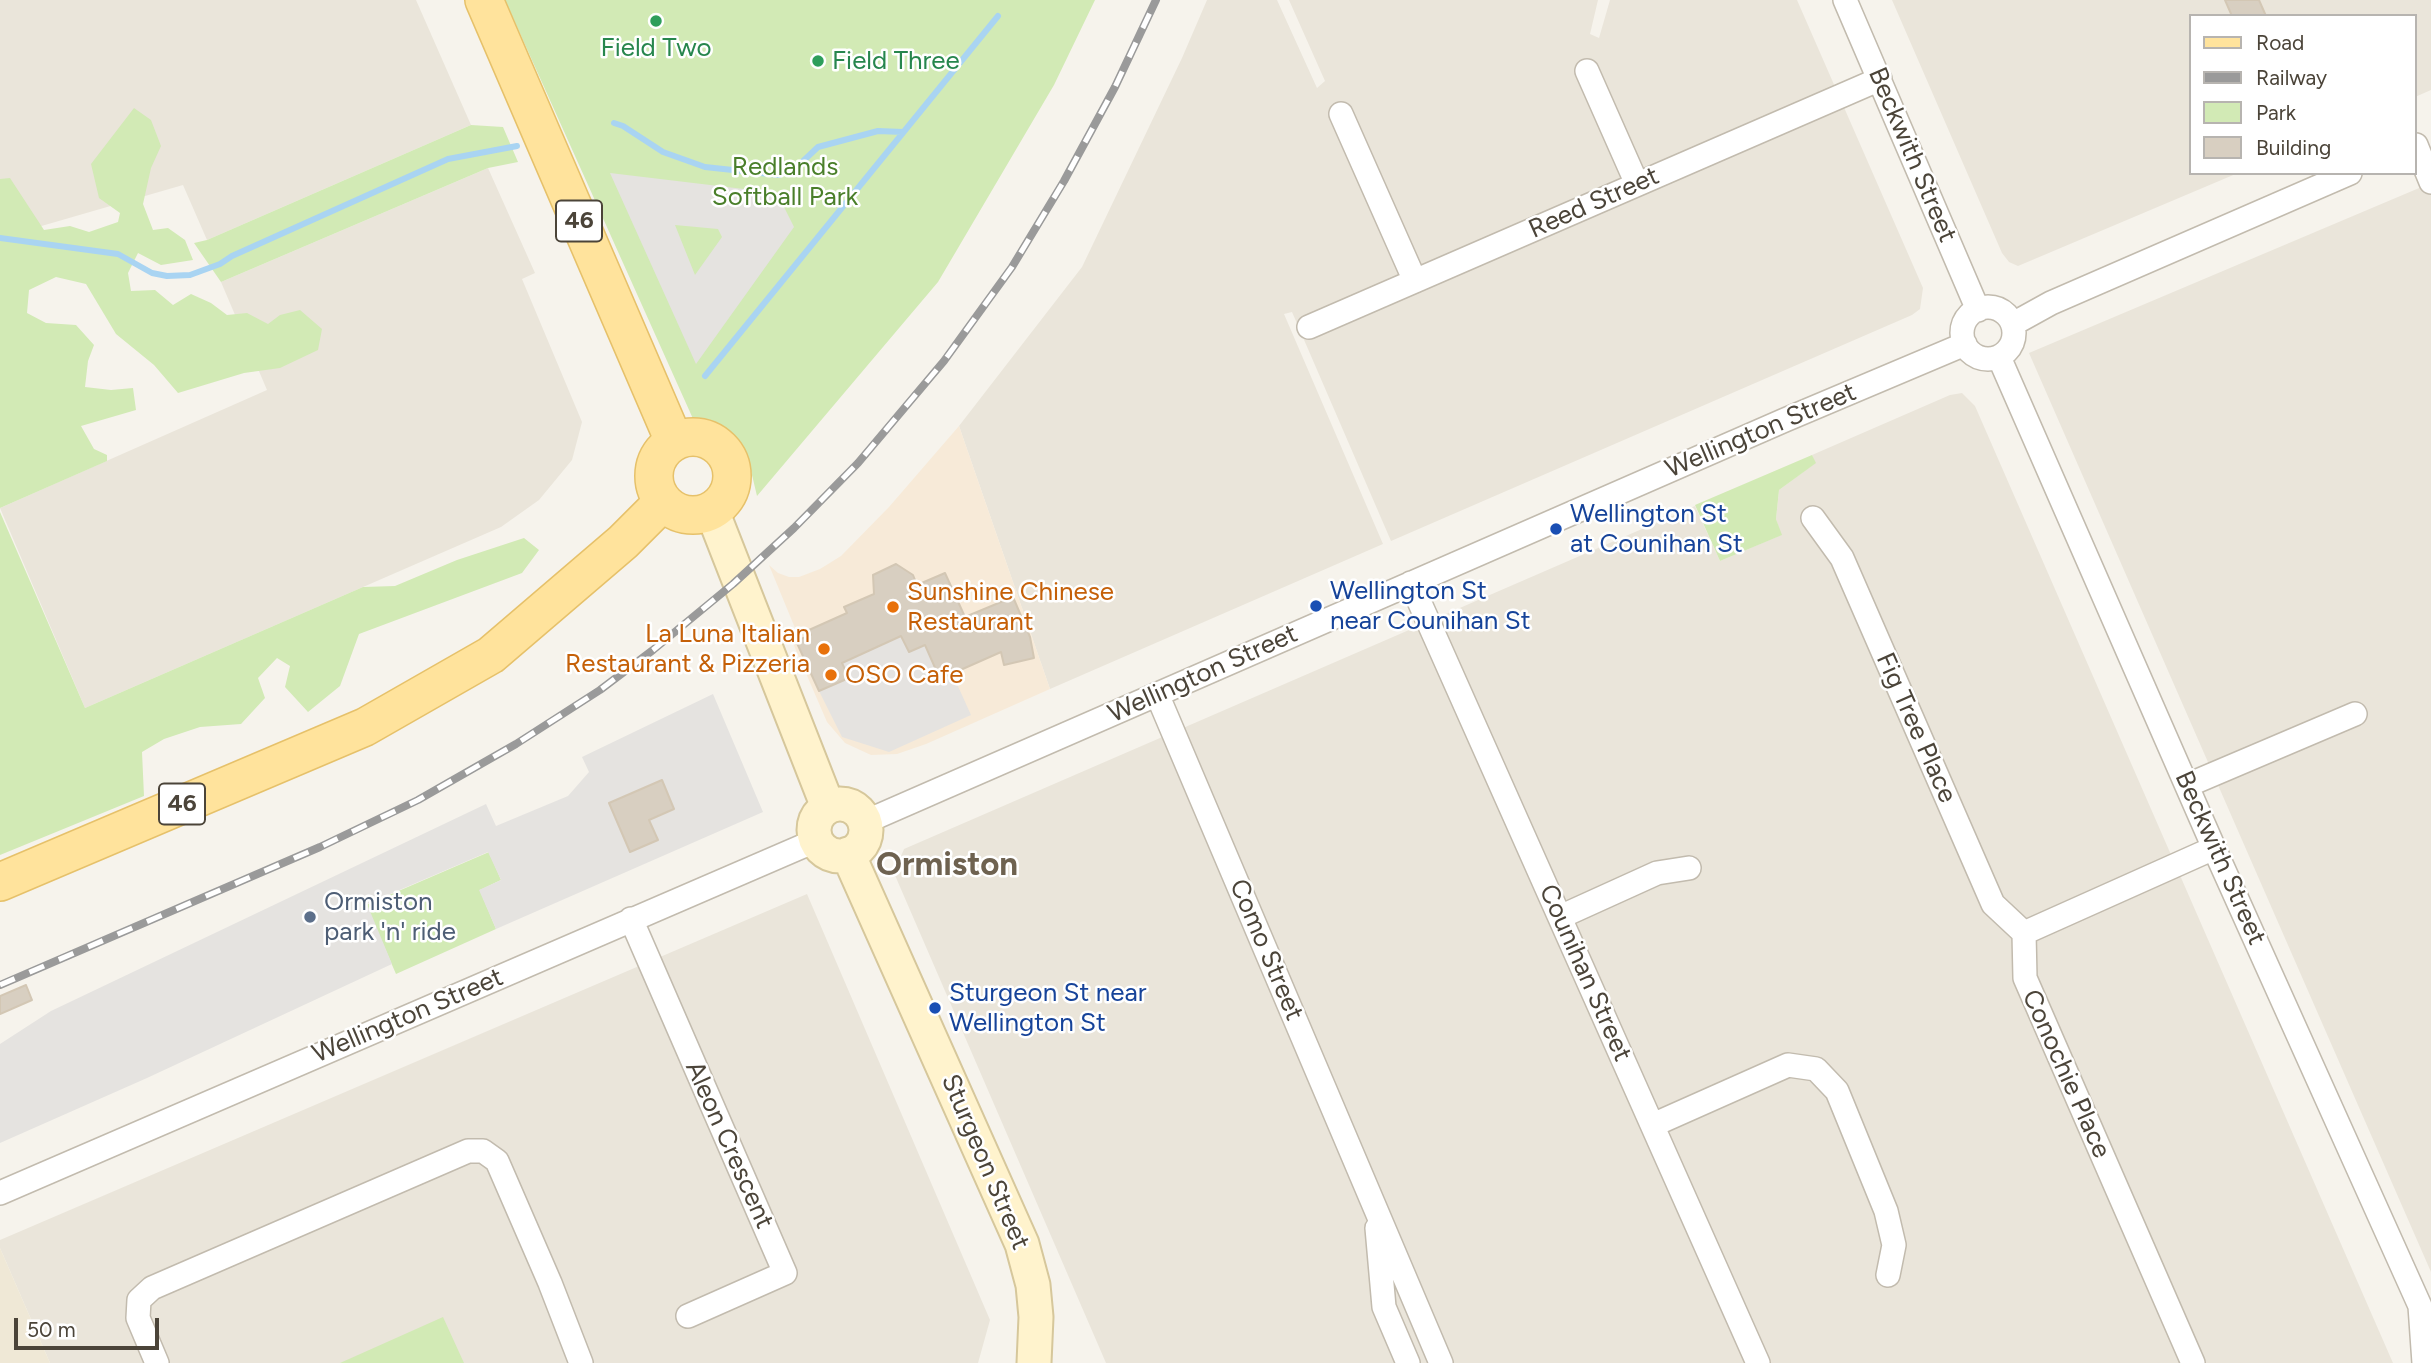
<!DOCTYPE html>
<style>
body{margin:0}
#map{position:relative;width:2431px;height:1363px;overflow:hidden;background:#f6f3ec;font-family:Figtree,sans-serif}
canvas{display:block}
.legend{position:absolute;left:2189px;top:14px;width:228px;height:161px;box-sizing:border-box;background:#fff;border:2px solid #b7b4b0;margin:0;padding:9px 12px;list-style:none;font-size:21px;color:#4b4439}
.legend li{display:flex;align-items:center;gap:14px;height:35px}
.legend b{width:35px;border:2px solid #b7b4b0}
.scale{position:absolute;left:14px;top:1318px;width:145px;height:32px;box-sizing:border-box;border:4px solid #4b4439;border-top:0;padding-left:9px;font-size:21px;line-height:24px;white-space:nowrap;color:#4b4439;-webkit-text-stroke:5px #fff;paint-order:stroke}
</style>
<div id="map">
<canvas width="2431" height="1363"></canvas>
<ul class="legend">
<li><b style="height:9px;background:#ffe39c"></b>Road</li>
<li><b style="height:9px;background:#9a9a9a"></b>Railway</li>
<li><b style="height:19px;background:#d2eab5"></b>Park</li>
<li><b style="height:19px;background:#d8cfc1"></b>Building</li>
</ul>
<div class="scale">50 m</div>
</div>
<script>
const context = document.querySelector('canvas').getContext('2d');
context.lineJoin = 'round';
function paint(path, color) {
  context.fillStyle = color;
  context.fill(path, 'evenodd');
}
function toPath(rows) {
  const path = new Path2D();
  for (const r of rows) {
    if (r.length === 3) {
      path.moveTo(r[0] + r[2], r[1]);
      path.arc(r[0], r[1], r[2], 0, 2 * Math.PI);
      continue;
    }
    path.moveTo(r[0], r[1]);
    for (let i = 2; i < r.length; i += 2) path.lineTo(r[i], r[i + 1]);
  }
  return path;
}
function stroke(path, color, width, dash) {
  context.strokeStyle = color;
  context.lineWidth = width;
  context.lineCap = dash ? 'butt' : 'round';
  context.setLineDash(dash || []);
  context.stroke(path);
}
function label(font, color, halo, rows, align = 'center') {
  context.font = font + ' Figtree,sans-serif';
  context.lineWidth = 5;
  context.setLineDash([]);
  context.textBaseline = 'middle';
  context.strokeStyle = halo;
  context.fillStyle = color;
  for (const [text, x, y, turn = 0] of rows) {
    context.save();
    context.translate(x, y);
    context.rotate((+turn || 0) * Math.PI / 180);
    context.textAlign = isNaN(turn) ? turn : align;
    if (halo) context.strokeText(text, 0, 0);
    context.fillText(text, 0, 0);
    context.restore();
  }
}
const residential = toPath([
 [0,0,416,0,471,125,207,240,183,185,38,227,0,224],
 [1207,0,1277,0,1317,88,1325,81,1289,0,1598,0,1590,34,1599,38,1610,0,1797,0,1923,288,1920,309,1912,315,1391,541,1292,312,1284,314,1383,544,1050,689,959,426,1082,267,1182,58],
 [1892,0,2431,0,2431,90,2415,97,2415,16,2191,16,2191,173,2238,173,2018,266,2009,262,2002,253],
 [488,168,535,273,522,279,582,422,572,460,539,500,501,527,85,708,0,508,267,390,221,282],
 [2431,183,2431,1272,2029,353],
 [1962,393,1975,406,2393,1363,1106,1363,894,873,904,849,1695,506,1720,561,1781,535,1776,519,1779,490,1815,463,1812,455,1950,395],
 [807,894,990,1320,978,1363,50,1363,0,1248,0,1240]
]);
const commercial = toPath([
 [959,426,1050,689,926,744,897,754,871,755,845,743,827,722,789,634,795,628,769,565,778,573,789,577,799,577,820,569,841,556,889,507]
]);
const education = toPath([
 [0,1248,50,1363,0,1363]
]);
const green = toPath([
 [505,0,1095,0,1054,85,938,282,757,496,747,454,723,429,694,421],
 [134,108,151,120,161,146,151,168,143,204,153,230,168,228,185,240,193,260,161,265,138,253,128,273,131,291,155,290,173,305,191,294,211,303,227,315,247,313,268,324,280,315,300,310,322,329,318,350,280,368,244,373,178,393,154,365,116,334,86,284,56,277,29,290,27,313,46,323,76,325,94,345,88,361,85,387,111,390,133,388,136,410,81,426,94,449,107,455,107,461,0,508,0,179,10,178,44,230,70,226,89,232,118,222,120,213,99,198,91,164],
 [471,125,503,127,518,162,488,168,221,282,194,243,207,240],
 [1812,455,1816,463,1779,490,1776,519,1782,535,1720,561,1695,505],
 [0,512,85,708,363,587,395,586,457,560,524,538,539,550,522,573,359,634,340,686,308,712,285,687,290,666,277,658,258,678,265,698,241,724,200,727,164,739,142,752,144,796,0,855],
 [489,852,501,880,480,890,496,929,396,974,366,905],
 [443,1317,464,1363,340,1363]
]);
const parking = toPath([
 [610,173,777,193,794,227,696,364],
 [675,225,718,229,722,237,695,275],
 [901,636,909,652,925,645,952,673,971,715,889,752,842,737,819,691,848,678,842,663],
 [713,694,763,812,496,929,479,890,501,880,488,852,367,904,392,964,147,1078,0,1143,0,1044,51,1011,486,804,496,826,568,796,589,772,582,757]
]);
const stream = toPath([
 [614,123,623,126,663,152,705,167,779,175,800,164,818,147,878,131,903,132],
 [0,238,118,254,152,273,167,276,190,275,220,264,232,256,448,159,517,146],
 [705,376,998,16]
]);
const building = toPath([
 [2225,0,2259,0,2266,16,2232,16,2225,0],
 [896,564,913,575,917,585,945,573,965,617,1013,597,1030,637,1034,658,1004,665,1001,652,940,679,925,645,909,652,901,636,842,663,849,678,819,691,796,641,811,635,809,630,847,613,844,607,874,594,873,575,896,564],
 [662,780,674,809,649,820,658,840,630,852,609,803,662,780],
 [26,985,32,1000,0,1014,0,996,26,985]
]);
const street = toPath([
 [1845,0,1978,310],
 [1587,71,1637,184],
 [1341,114,1415,281],
 [2416,145,2431,182],
 [1988,333,26],
 [2013,324,2051,303,2350,173],
 [1309,327,1880,79],
 [1999,357,2214,848,2420,1306,2424,1363],
 [1813,518,1842,558,1993,904,2024,933],
 [1411,583,1758,1363],
 [1157,694,1441,1363],
 [2188,785,2355,714],
 [865,822,1785,420,1965,344],
 [1560,917,1657,873,1689,868],
 [631,919,785,1273,688,1316],
 [1653,1125,1788,1065,1816,1069,1837,1091,1886,1211,1894,1245,1888,1275],
 [0,1193,817,840],
 [1377,1228,1384,1307,1408,1363],
 [157,1363,138,1318,139,1300,152,1288,468,1151,483,1151,497,1161,550,1283,581,1363],
 [2193,1363,2025,978,2024,933,2214,848]
]);
const secondary = toPath([
 [712,511,828,807],
 [840,830,26],
 [848,854,1022,1244,1033,1285,1036,1317,1034,1363]
]);
const primary = toPath([
 [484,0,674,441],
 [693,476,39],
 [0,882,365,727,491,655,623,542,663,502]
]);
const rail = toPath([
 [0,985,320,847,418,800,516,744,600,690,653,650,733,584,794,528,858,463,944,361,1012,267,1064,181,1115,87,1156,0]
]);
const markers = [
 [656,21,7,"#2e9e5b"],
 [818,61,7,"#2e9e5b"],
 [1556,529,7,"#1a4fb4"],
 [1316,606,7,"#1a4fb4"],
 [893,607,7,"#e8710a"],
 [824,649,7,"#e8710a"],
 [831,675,7,"#e8710a"],
 [310,917,7,"#5c6f8a"],
 [935,1008,7,"#1a4fb4"]
];
const shields = [
 [579,221,46],
 [182,804,46]
];
const shieldNames = [
 ["46",579,221],
 ["46",182,804]
];
const leisureNames = [
 ["Field Two",656,48],
 ["Field Three",832,61,"left"]
];
const streetNames = [
 ["Beckwith Street",1912,155,67],
 ["Reed Street",1594,203,-24],
 ["Wellington Street",1761,431,-23],
 ["Wellington Street",1203,674,-24],
 ["Fig Tree Place",1916,728,66],
 ["Beckwith Street",2220,858,66],
 ["Como Street",1266,950,67],
 ["Counihan Street",1585,973,66],
 ["Wellington Street",408,1016,-23],
 ["Conochie Place",2066,1074,66],
 ["Aleon Crescent",729,1145,66],
 ["Sturgeon Street",985,1162,67]
];
const parkNames = [
 ["Redlands",785,167],
 ["Softball Park",785,197]
];
const transitNames = [
 ["Wellington St",1570,514],
 ["at Counihan St",1570,544],
 ["Wellington St",1330,591],
 ["near Counihan St",1330,621],
 ["Sturgeon St near",949,993],
 ["Wellington St",949,1023]
];
const foodNames = [
 ["Sunshine Chinese",907,592],
 ["Restaurant",907,622],
 ["La Luna Italian",810,634,"right"],
 ["Restaurant & Pizzeria",810,664,"right"],
 ["OSO Cafe",845,675]
];
const serviceNames = [
 ["Ormiston",324,902],
 ["park 'n' ride",324,932]
];
const districtNames = [
 ["Ormiston",947,865]
];
paint(residential, '#eae5da');
paint(commercial, '#f7ead8');
paint(education, '#efe8d6');
paint(green, '#d2eab5');
paint(parking, '#e5e3e0');
stroke(stream, '#a9d4f2', 6);
paint(building, '#d8cfc1');
stroke(building, '#d3c7b4', 2);
stroke(street, '#c2bbae', 26);
stroke(secondary, '#d6c79b', 37);
stroke(primary, '#e6c16a', 40);
stroke(street, '#fff', 23);
stroke(secondary, '#fff3cd', 33);
stroke(primary, '#ffe39c', 37);
stroke(rail, '#9a9a9a', 8);
stroke(rail, '#fff', 5, [16]);
for (const [x, y, r, color] of markers) {
  const dot = new Path2D();
  dot.arc(x, y, r, 0, 2 * Math.PI);
  context.fillStyle = color;
  context.fill(dot);
  stroke(dot, '#fff', 2.5);
}
for (const [x, y, w] of shields) {
  const box = new Path2D();
  box.roundRect(x - w / 2, y - 20.5, w, 41, 5);
  context.fillStyle = '#fff';
  context.fill(box);
  stroke(box, '#4b4439', 2);
}
label('bold 24px', '#4b4439', null, shieldNames);
label('26px', '#27864d', '#fff', leisureNames);
label('26px', '#4b4439', '#fff', streetNames);
label('26px', '#4a7f2a', '#fff', parkNames);
label('26px', '#164399', '#fff', transitNames, 'left');
label('26px', '#c56008', '#fff', foodNames, 'left');
label('26px', '#4e5e75', '#fff', serviceNames, 'left');
label('bold 33px', '#6e6250', '#fff', districtNames);
</script>
